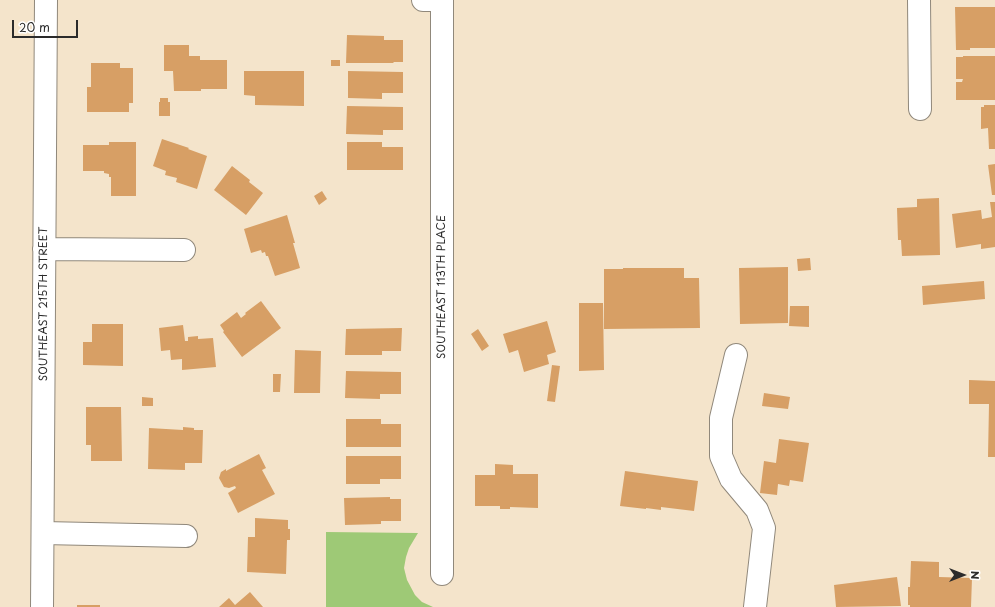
<!DOCTYPE html>
<style>
body{margin:0}
#map{position:relative;width:995px;height:607px;overflow:hidden;background:#f4e4cb;font-family:"Playpen Sans",sans-serif}
canvas{display:block}
.north{position:absolute;left:943px;top:555px;width:40px;height:40px;-webkit-text-stroke:3px #fff;paint-order:stroke;rotate:90deg;font-size:11px;font-weight:700;line-height:16px;text-align:center;color:#2b2b2b}
.north::after{content:'';display:block;margin:auto;width:14px;height:18px;background:#2b2b2b;clip-path:polygon(50% 0,100% 100%,50% 72%,0 100%)}
.scale{position:absolute;left:12px;top:20px;width:66px;height:18px;box-sizing:border-box;border:2px solid #2b2b2b;border-top:0;padding-left:5px;font-size:12px;line-height:14px;white-space:nowrap;color:#2b2b2b;-webkit-text-stroke:3px #fff;paint-order:stroke}
</style>
<div id="map">
<canvas width="995" height="607"></canvas>
<div class="north">N</div>
<div class="scale">20 m</div>
</div>
<script>
const context = document.querySelector('canvas').getContext('2d');
context.lineJoin = 'round';
function paint(path, color) {
  context.fillStyle = color;
  context.fill(path, 'evenodd');
}
function toPath(rows) {
  const path = new Path2D();
  for (const r of rows) {
    path.moveTo(r[0], r[1]);
    for (let i = 2; i < r.length; i += 2) path.lineTo(r[i], r[i + 1]);
  }
  return path;
}
function stroke(path, color, width, dash) {
  context.strokeStyle = color;
  context.lineWidth = width;
  context.lineCap = dash ? 'butt' : 'round';
  context.setLineDash(dash || []);
  context.stroke(path);
}
function label(font, color, halo, rows, align = 'center') {
  context.font = font + ' "Playpen Sans",sans-serif';
  context.lineWidth = 3;
  context.setLineDash([]);
  context.textBaseline = 'middle';
  context.strokeStyle = halo;
  context.fillStyle = color;
  for (const [text, x, y, turn = 0] of rows) {
    context.save();
    context.translate(x, y);
    context.rotate((+turn || 0) * Math.PI / 180);
    context.textAlign = isNaN(turn) ? turn : align;
    if (halo) context.strokeText(text, 0, 0);
    context.fillText(text, 0, 0);
    context.restore();
  }
}
const green = toPath([
 [326,532,418,533,409,548,406,557,404,568,407,580,415,595,422,602,433,607,326,607]
]);
const building = toPath([
 [955,7,995,7,995,48,970,48,970,50,956,50],
 [347,35,384,36,384,40,403,40,403,62,394,62,393,63,346,63],
 [164,45,189,45,189,56,200,56,200,60,227,60,227,89,201,89,201,91,174,91,173,71,164,71],
 [963,56,995,56,995,100,956,100,956,82,962,82,963,79,956,79,956,57,963,57],
 [331,60,340,60,340,66,331,66],
 [91,63,120,63,120,68,133,68,133,103,129,103,129,112,87,112,87,87,91,87],
 [244,71,304,71,304,106,255,105,255,96,244,95],
 [348,71,403,72,403,93,382,93,382,99,348,98],
 [160,98,168,98,168,102,170,102,170,116,159,116,159,102,160,102],
 [984,105,995,105,995,149,989,149,988,128,981,129,981,107,984,107],
 [347,106,403,107,403,130,383,130,383,135,346,134],
 [162,139,189,148,188,149,207,156,197,189,176,182,177,178,165,175,166,171,153,166],
 [109,142,136,142,136,196,111,196,111,177,109,177,109,174,104,173,104,171,83,171,83,145,109,145],
 [347,142,382,142,382,147,403,147,403,170,347,170],
 [995,164,995,195,992,195,988,165],
 [232,166,250,180,249,182,263,193,246,215,214,190],
 [322,191,327,199,319,205,314,196],
 [939,198,940,255,902,256,901,240,898,240,897,208,917,207,917,199],
 [990,202,995,202,995,247,981,249,981,244,956,248,952,214,981,210,982,219,992,217],
 [287,215,295,243,293,243,300,268,275,276,268,256,266,256,265,252,262,253,261,250,251,253,244,229],
 [810,258,811,270,798,271,797,259],
 [788,267,788,323,740,324,739,268],
 [623,268,684,268,684,278,699,278,700,328,604,329,604,269,623,269],
 [984,281,985,299,923,305,922,286],
 [261,301,281,328,242,357,223,332,224,331,220,325,237,312,241,318,246,314,245,313],
 [579,303,603,303,604,370,579,371],
 [790,306,809,306,809,327,789,326],
 [547,321,556,352,547,355,549,364,524,372,518,350,509,353,503,334],
 [92,324,123,324,123,366,83,365,83,342,92,342],
 [183,325,185,341,188,341,188,337,198,336,198,339,213,338,216,367,182,370,182,359,171,360,170,350,161,351,159,328],
 [402,328,401,351,382,351,382,355,345,355,346,329],
 [478,329,489,346,482,351,471,334],
 [295,350,321,351,320,393,294,393],
 [552,365,560,366,555,402,547,401],
 [346,371,401,372,401,394,380,394,380,399,345,398],
 [273,374,281,374,280,392,273,392],
 [969,380,995,381,995,457,988,457,989,404,969,404],
 [764,393,790,397,788,409,762,406],
 [142,397,153,398,153,406,142,406],
 [86,407,121,407,122,461,91,461,91,445,86,445],
 [346,419,381,419,381,424,401,424,401,447,346,447],
 [183,427,194,428,194,430,203,430,202,463,185,463,185,470,148,469,149,428,183,430],
 [779,439,809,443,803,482,790,480,789,486,778,484,777,495,760,493,764,461,776,463],
 [259,454,266,468,262,470,275,494,238,513,228,493,236,488,235,486,229,488,224,487,219,478,221,472,226,469,226,471],
 [346,456,401,456,401,479,380,479,380,484,346,484],
 [495,464,513,465,513,474,538,474,538,508,510,507,510,509,500,509,500,506,475,506,475,475,495,475],
 [625,471,698,481,694,511,661,507,661,510,646,508,646,509,620,506],
 [390,497,390,499,401,499,401,521,381,521,381,524,345,525,344,498],
 [255,518,288,520,288,529,290,529,290,540,287,540,286,574,247,572,248,537,255,537],
 [911,561,939,562,939,577,972,578,971,607,910,607,910,605,908,605,908,587,910,587],
 [897,577,901,606,836,607,834,585],
 [250,592,263,607,219,607,229,598,235,605],
 [77,605,100,605,100,607,77,607]
]);
const minor = toPath([
 [423,0,442,0,442,574],
 [919,0,920,109],
 [44,249,184,250],
 [736,355,721,418,721,456,731,479,757,510,764,528,755,607],
 [43,533,186,536],
 [42,607,46,0]
]);
const streetNames = [
 ["SOUTHEAST 113TH PLACE",442,287,-90],
 ["SOUTHEAST 215TH STREET",44,304,-90]
];
paint(green, '#9ec976');
paint(building, '#d79f65');
stroke(minor, '#90887b', 24);
stroke(minor, '#fff', 22);
label('11px', '#2b2b2b', '#fff', streetNames);
</script>
